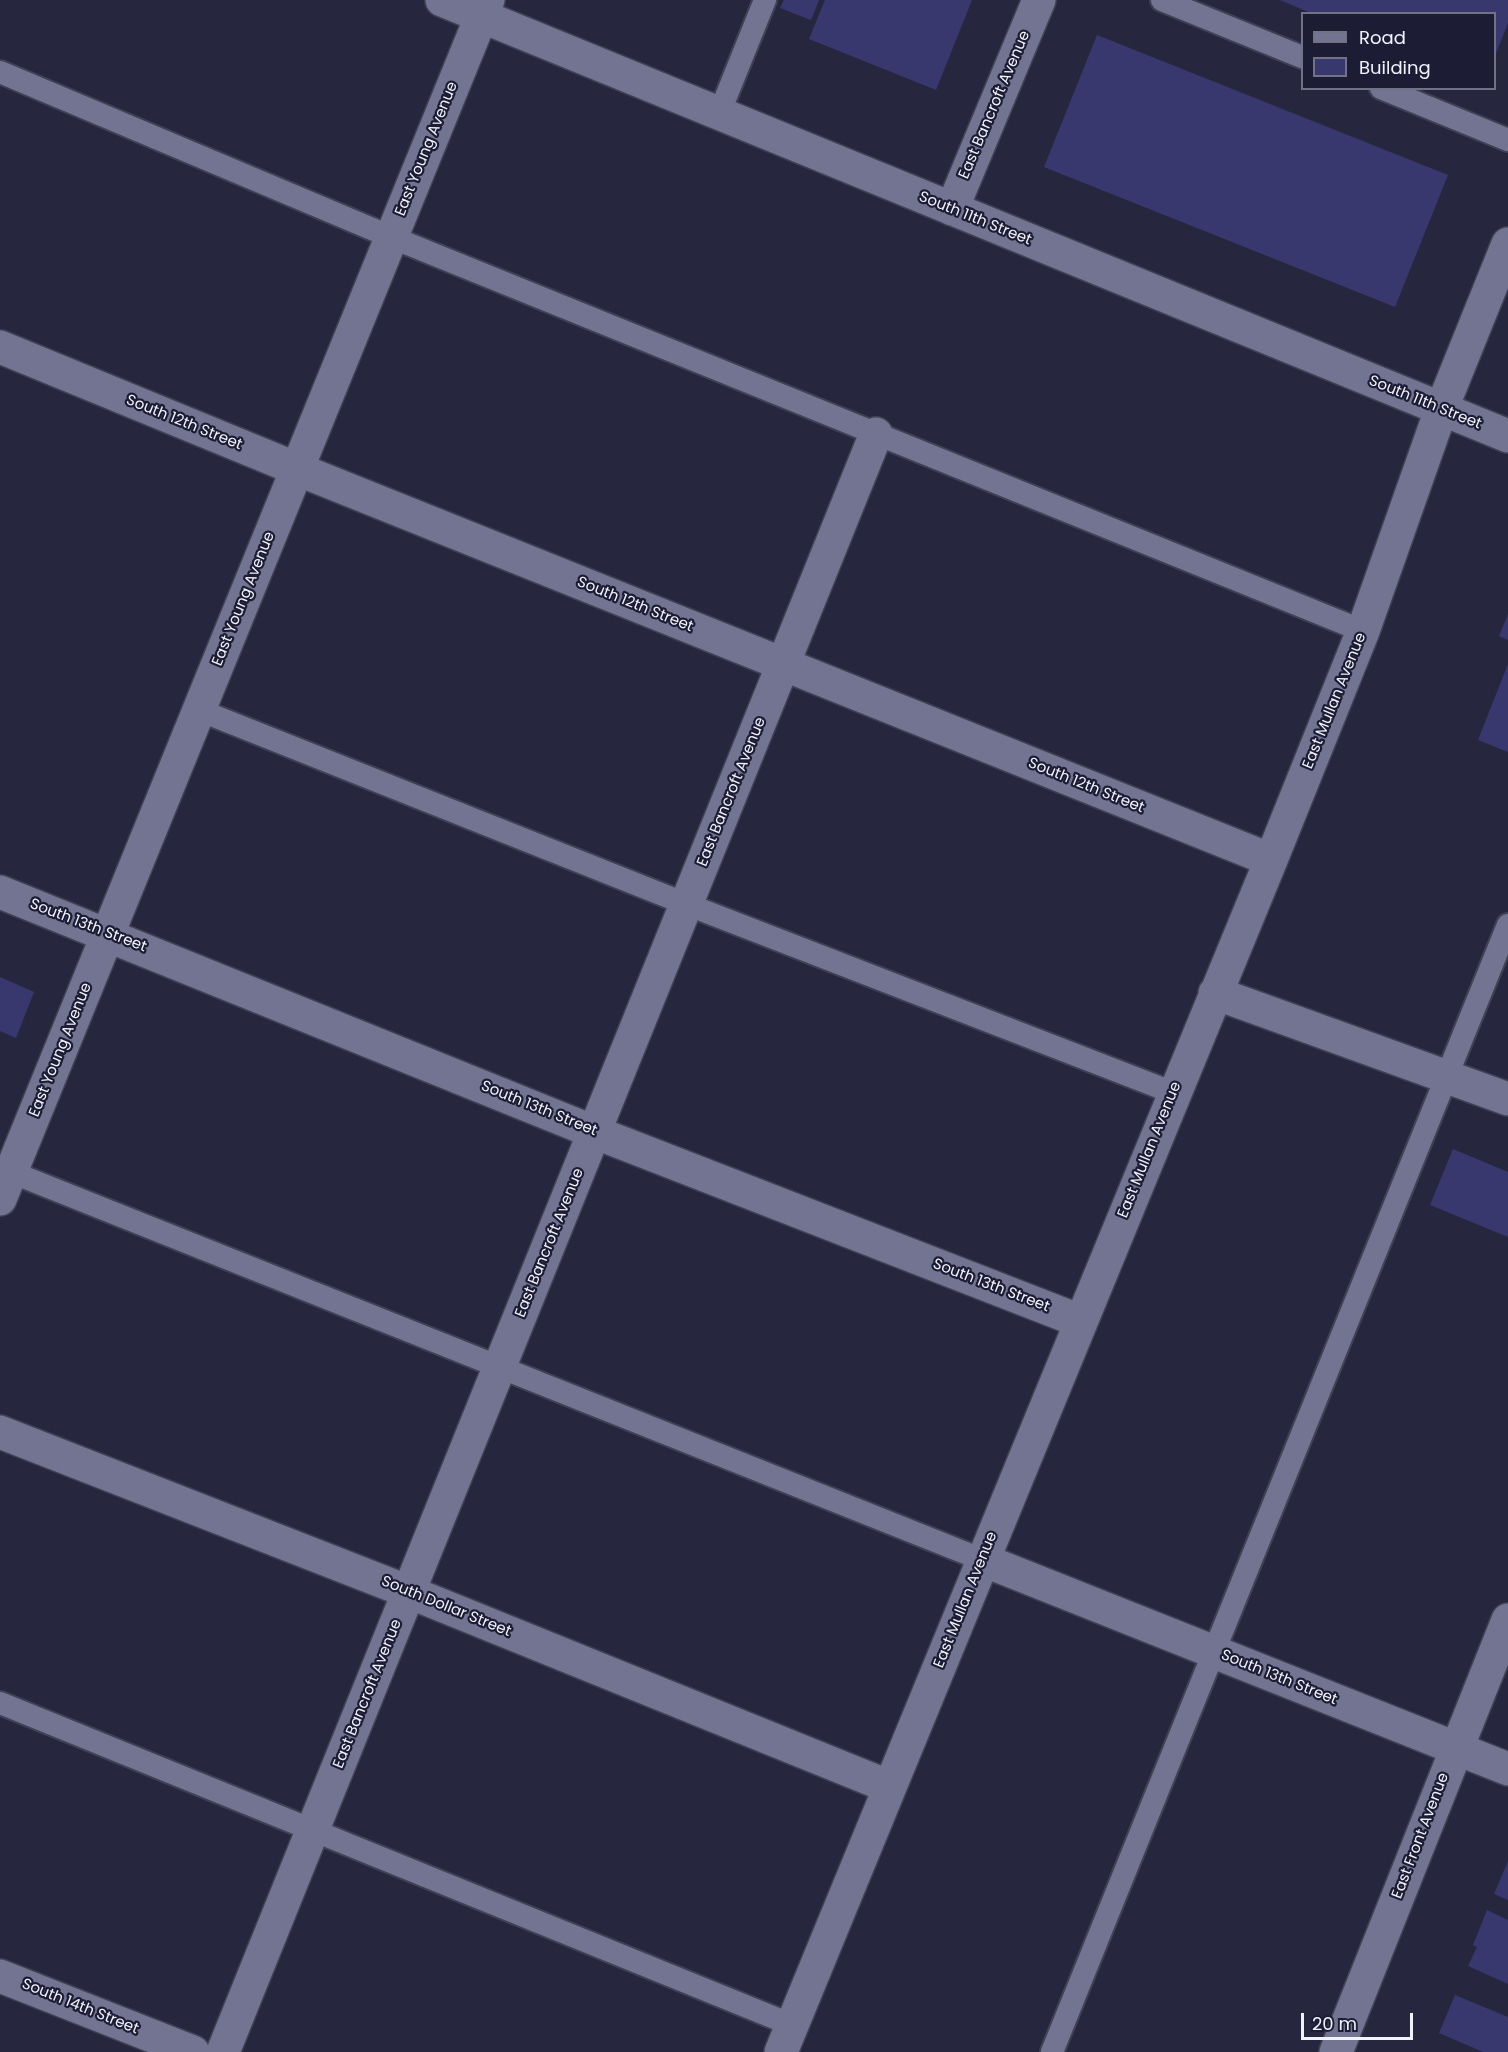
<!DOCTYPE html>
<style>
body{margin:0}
#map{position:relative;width:1508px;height:2052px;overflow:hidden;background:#26273f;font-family:Poppins,sans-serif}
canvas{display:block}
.legend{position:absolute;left:1301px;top:12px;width:195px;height:78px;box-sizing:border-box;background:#1c1d35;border:2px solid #717285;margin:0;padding:8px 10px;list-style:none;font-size:18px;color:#f1f2fc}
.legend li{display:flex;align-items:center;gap:12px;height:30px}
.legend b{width:30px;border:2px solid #717285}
.scale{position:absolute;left:1301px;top:2013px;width:112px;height:27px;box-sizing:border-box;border:3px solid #f1f2fc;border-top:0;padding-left:8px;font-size:18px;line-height:21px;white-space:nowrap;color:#f1f2fc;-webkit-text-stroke:4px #1c1d35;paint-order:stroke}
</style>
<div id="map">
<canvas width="1508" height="2052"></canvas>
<ul class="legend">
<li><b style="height:8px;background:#727491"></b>Road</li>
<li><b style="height:16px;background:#38386f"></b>Building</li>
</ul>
<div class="scale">20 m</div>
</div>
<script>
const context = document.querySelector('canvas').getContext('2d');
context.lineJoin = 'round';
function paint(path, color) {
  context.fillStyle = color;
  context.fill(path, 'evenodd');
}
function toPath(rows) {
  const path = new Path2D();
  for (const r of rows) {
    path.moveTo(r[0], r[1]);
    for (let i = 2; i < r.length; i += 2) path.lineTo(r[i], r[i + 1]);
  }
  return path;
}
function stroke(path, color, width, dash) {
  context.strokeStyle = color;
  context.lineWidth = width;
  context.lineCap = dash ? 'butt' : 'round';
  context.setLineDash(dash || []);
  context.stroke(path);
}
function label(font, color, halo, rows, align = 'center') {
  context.font = font + ' Poppins,sans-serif';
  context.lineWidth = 4.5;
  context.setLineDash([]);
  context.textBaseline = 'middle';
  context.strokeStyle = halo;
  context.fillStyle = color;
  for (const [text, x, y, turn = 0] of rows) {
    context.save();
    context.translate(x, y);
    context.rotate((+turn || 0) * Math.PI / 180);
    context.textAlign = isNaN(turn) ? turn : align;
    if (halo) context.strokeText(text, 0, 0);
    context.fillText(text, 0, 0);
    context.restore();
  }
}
const building = toPath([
 [784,0,819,0,811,20,780,8],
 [825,0,972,0,936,90,809,39],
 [1280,0,1508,0,1508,23,1495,56,1494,14,1313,14],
 [1097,35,1448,175,1395,307,1044,167],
 [1508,614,1508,640,1499,636],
 [1508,664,1508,752,1478,740],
 [0,977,34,992,16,1038,0,1031],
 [1453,1149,1508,1172,1508,1237,1430,1205],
 [1508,1861,1508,1900,1494,1894],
 [1487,1910,1508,1920,1508,1984,1468,1966,1477,1947,1473,1945],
 [1455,1995,1508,2017,1508,2052,1483,2052,1439,2033]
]);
const service = toPath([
 [1162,0,1302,57],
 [0,72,391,237,1363,631],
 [1381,88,1508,140],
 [719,114,765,0],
 [199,710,686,904,1174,1093],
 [11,1172,983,1560],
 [0,1703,792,2025],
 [1052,2052,1508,925]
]);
const minor = toPath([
 [442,0,1508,436],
 [952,209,1039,0],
 [0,347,297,469,1271,860],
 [0,892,594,1132,1080,1321],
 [1215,993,1508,1099],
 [0,1199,488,0],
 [0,1432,409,1592,890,1787],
 [983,1560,1508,1769],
 [0,1976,193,2052],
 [223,2052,876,434],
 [781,2052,1271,860,1363,631,1441,410,1508,244],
 [1336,2052,1508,1620]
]);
const streetNames = [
 ["East Bancroft Avenue",995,105,-67],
 ["East Young Avenue",427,149,-68],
 ["South 11th Street",975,219,22],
 ["South 11th Street",1425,403,22],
 ["South 12th Street",184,423,22],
 ["East Young Avenue",244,599,-68],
 ["South 12th Street",635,605,22],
 ["East Mullan Avenue",1335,701,-68],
 ["South 12th Street",1086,786,22],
 ["East Bancroft Avenue",732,792,-68],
 ["South 13th Street",88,926,21],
 ["East Young Avenue",61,1050,-68],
 ["South 13th Street",539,1109,22],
 ["East Mullan Avenue",1150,1150,-68],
 ["East Bancroft Avenue",550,1243,-68],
 ["South 13th Street",991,1286,21],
 ["East Mullan Avenue",966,1600,-68],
 ["South Dollar Street",446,1607,22],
 ["South 13th Street",1279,1678,22],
 ["East Bancroft Avenue",368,1694,-68],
 ["East Front Avenue",1421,1836,-69],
 ["South 14th Street",80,2007,22]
];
paint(building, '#38386f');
stroke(service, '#414155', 26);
stroke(minor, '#414155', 36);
stroke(service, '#727491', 22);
stroke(minor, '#727491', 33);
label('15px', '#f1f2fc', '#1c1d35', streetNames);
</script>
